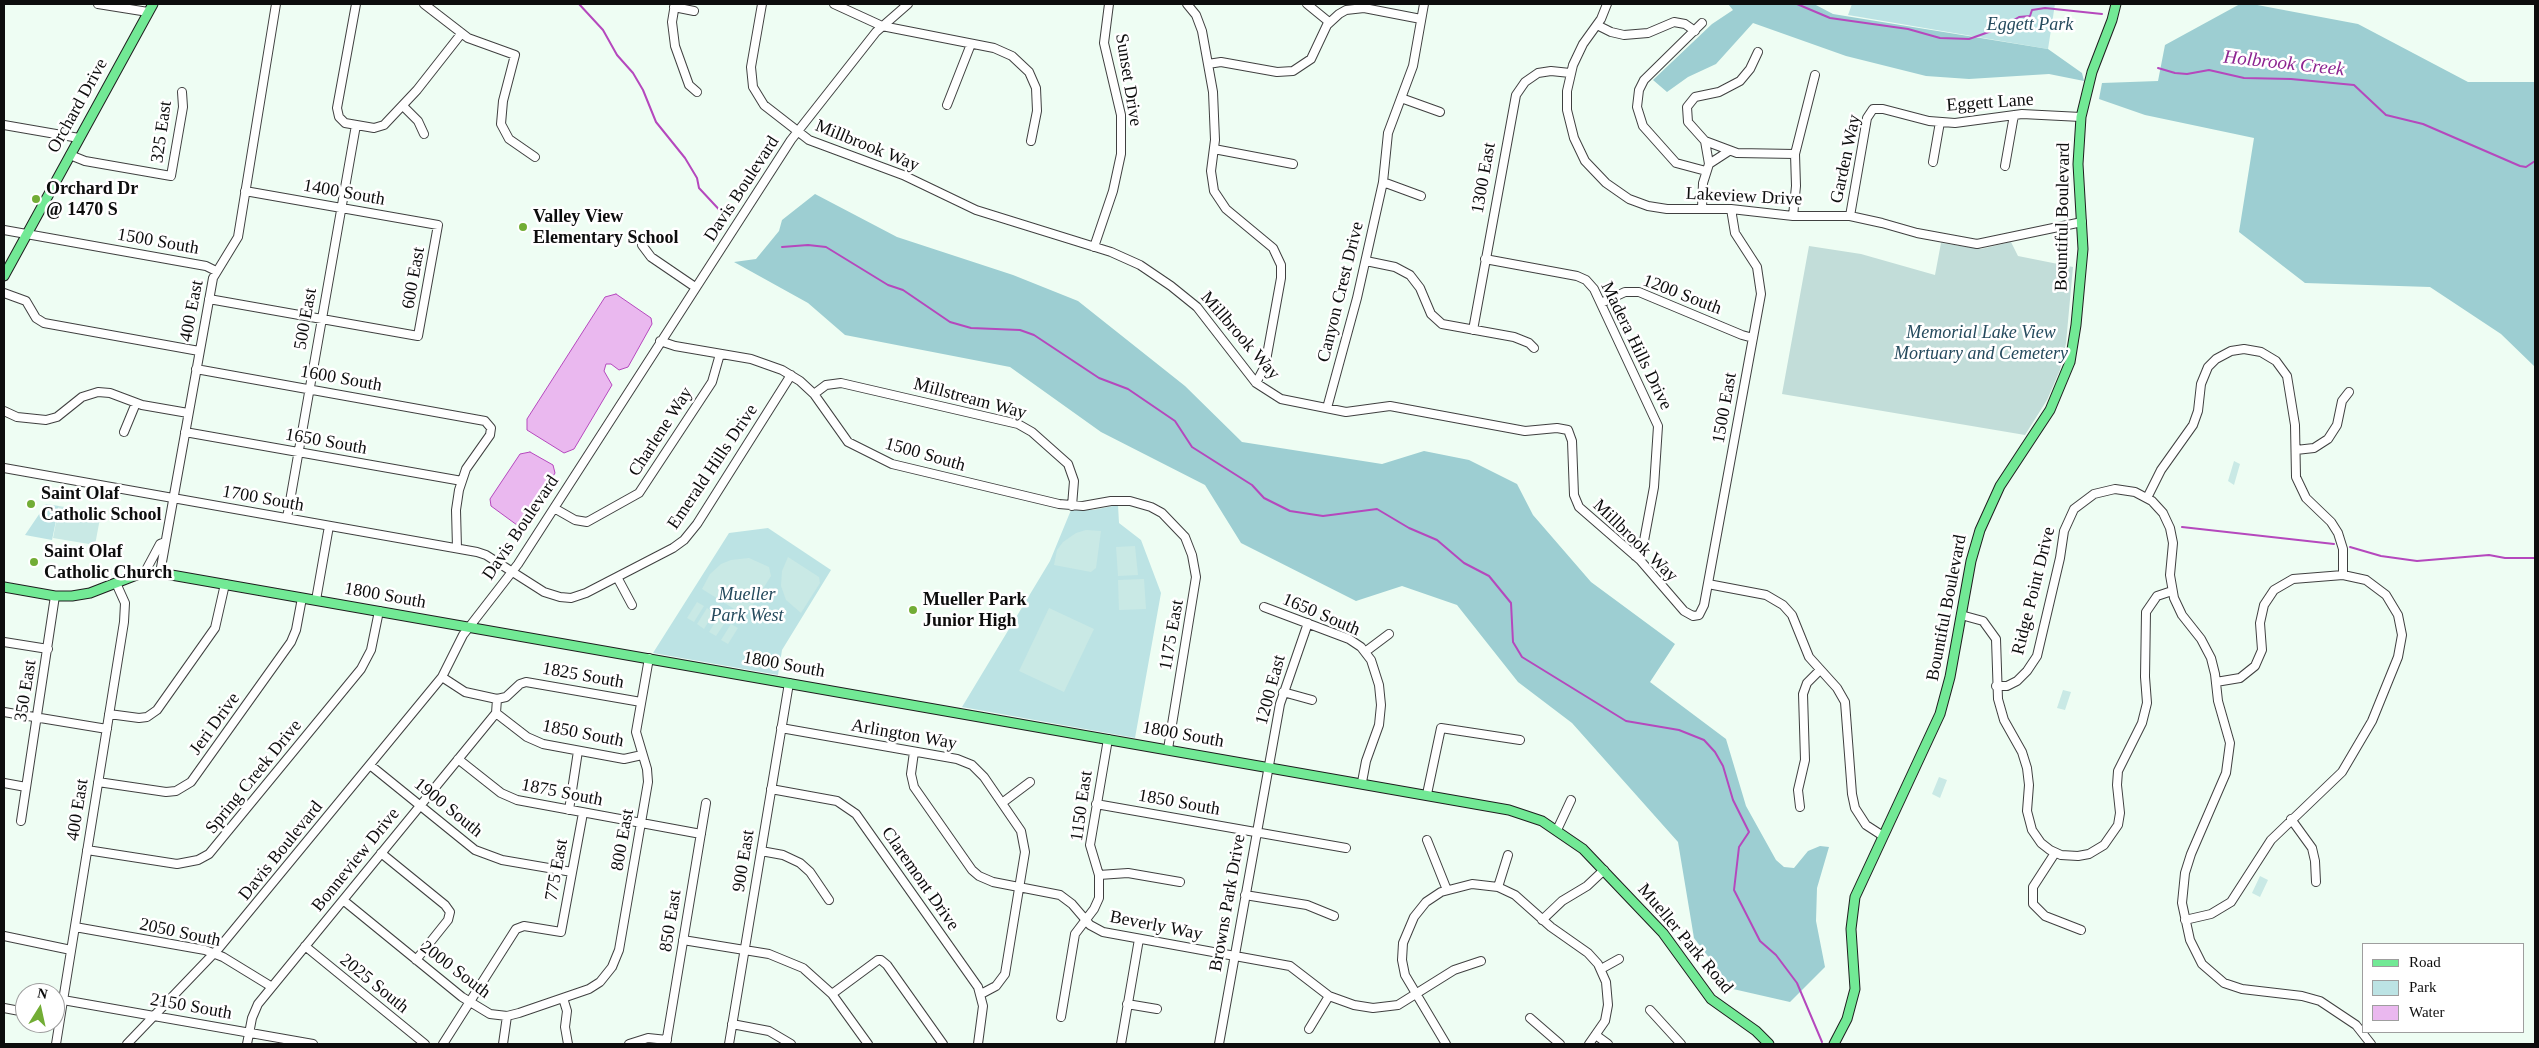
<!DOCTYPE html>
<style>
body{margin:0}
#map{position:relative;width:2539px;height:1048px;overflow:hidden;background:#eefdf3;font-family:"Times New Roman",serif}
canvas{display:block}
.frame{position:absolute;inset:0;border:5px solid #0d0d0d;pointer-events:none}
.legend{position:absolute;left:2362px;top:943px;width:162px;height:90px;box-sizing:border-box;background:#fff;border:1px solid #9e9e9e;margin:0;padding:6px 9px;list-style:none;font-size:15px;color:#0d0d0d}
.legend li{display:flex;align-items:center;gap:10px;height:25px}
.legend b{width:25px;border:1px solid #9e9e9e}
.north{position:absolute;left:15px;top:983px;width:50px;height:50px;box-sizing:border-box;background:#fff;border:1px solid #9e9e9e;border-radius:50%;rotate:10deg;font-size:14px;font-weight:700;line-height:20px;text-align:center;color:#0d0d0d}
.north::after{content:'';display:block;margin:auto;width:18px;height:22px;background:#72ad35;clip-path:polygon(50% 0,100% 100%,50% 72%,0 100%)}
</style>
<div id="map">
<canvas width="2539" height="1048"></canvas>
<div class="frame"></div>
<ul class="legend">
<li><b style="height:6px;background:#72e995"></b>Road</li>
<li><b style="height:14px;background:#bce3e4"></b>Park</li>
<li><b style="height:14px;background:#eab8ef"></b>Water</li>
</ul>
<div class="north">N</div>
</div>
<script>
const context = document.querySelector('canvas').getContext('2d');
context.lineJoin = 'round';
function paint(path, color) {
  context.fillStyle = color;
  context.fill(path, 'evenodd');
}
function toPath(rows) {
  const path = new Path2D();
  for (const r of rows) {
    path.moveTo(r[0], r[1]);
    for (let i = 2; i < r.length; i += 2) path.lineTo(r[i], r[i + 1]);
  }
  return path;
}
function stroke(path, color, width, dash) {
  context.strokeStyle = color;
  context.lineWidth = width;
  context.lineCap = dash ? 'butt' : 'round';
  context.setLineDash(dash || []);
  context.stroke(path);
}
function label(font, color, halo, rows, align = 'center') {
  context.font = font + ' "Times New Roman",serif';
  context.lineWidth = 5;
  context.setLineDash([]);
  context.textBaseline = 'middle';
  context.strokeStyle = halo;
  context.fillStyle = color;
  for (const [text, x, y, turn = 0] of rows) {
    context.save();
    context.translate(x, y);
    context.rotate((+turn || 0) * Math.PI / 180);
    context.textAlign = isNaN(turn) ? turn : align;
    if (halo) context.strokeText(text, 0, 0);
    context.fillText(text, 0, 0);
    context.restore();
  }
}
const green = toPath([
 [1852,4,2055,4,2048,49,1848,15],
 [46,504,59,506,52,540,25,535],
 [1118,505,1119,523,1141,540,1161,593,1135,738,962,707,1050,561,1071,510,1093,510],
 [768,528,831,570,782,650,778,675,653,653,729,533]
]);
const forest = toPath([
 [1728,4,1814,4,1833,14,2048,49,2082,73,2084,81,2049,74,1969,79,1926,76,1846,56,1753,23,1716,64,1688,77,1667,92,1653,80,1712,24,1733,10],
 [2240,4,2252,4,2358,24,2468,82,2535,82,2535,367,2501,334,2430,287,2305,283,2239,232,2254,138,2145,115,2099,99,2102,83,2158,81,2165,45],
 [815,194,897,237,1013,275,1078,301,1185,386,1242,442,1382,464,1424,451,1469,460,1517,484,1533,515,1591,582,1675,644,1650,682,1726,739,1746,806,1776,860,1784,867,1794,868,1808,851,1820,846,1829,847,1817,888,1816,921,1825,967,1790,1002,1733,989,1694,938,1678,842,1572,723,1518,682,1457,605,1402,586,1356,601,1241,543,1205,485,1101,432,1010,367,845,335,808,303,734,262,756,259,779,231,782,220]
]);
const cemetery = toPath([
 [2011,242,2018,256,2073,267,2066,343,2060,370,2047,400,2025,435,1782,394,1809,246,1861,254,1935,275,1941,243,1981,249]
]);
const pitch = toPath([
 [2234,461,2240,464,2234,485,2228,481],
 [59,506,101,513,95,545,53,538],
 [1086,530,1101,531,1096,568,1091,572,1054,565,1057,550,1063,542,1076,533],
 [1135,546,1138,575,1118,576,1116,547],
 [788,557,819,577,820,583,801,613,786,600,781,586,782,571],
 [749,558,769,567,771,576,747,614,744,615,702,589,710,574,721,564,731,560],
 [1144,579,1146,609,1119,610,1118,580],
 [697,602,704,606,694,622,687,618],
 [707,608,714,613,704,629,697,624],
 [1049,608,1094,629,1064,692,1019,671],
 [719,616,726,621,716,636,709,632],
 [731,624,738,628,728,644,721,640],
 [2063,690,2071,692,2065,710,2057,708],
 [1939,777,1947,780,1940,798,1932,794],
 [2260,876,2268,880,2260,897,2252,893]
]);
const water = toPath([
 [616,294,651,318,652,324,628,367,619,370,611,364,606,364,604,371,612,385,574,449,564,453,527,430,527,419,605,297,616,294],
 [530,452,553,465,555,473,526,522,517,525,491,506,490,499,520,454,530,452]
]);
const stream = toPath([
 [579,4,603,30,617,55,633,73,643,90,656,122,685,158,697,178,699,188,726,217],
 [1797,4,1830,18,1908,29,1940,38,1969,39,2000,28,2019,17,2030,16,2032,10,2045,8,2102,14],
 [2158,68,2175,73,2187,74,2209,70,2244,78,2291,79,2354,85,2386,115,2423,124,2520,166,2526,167,2535,161],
 [782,247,808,245,826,247,888,285,903,290,950,322,971,328,1020,330,1034,335,1099,378,1128,389,1175,421,1192,447,1252,485,1264,498,1290,511,1323,516,1377,509,1409,528,1437,540,1464,563,1489,576,1511,603,1513,642,1522,657,1626,721,1679,730,1704,740,1715,752,1723,766,1733,800,1749,832,1739,847,1734,890,1760,941,1776,955,1797,983,1822,1042],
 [2182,527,2334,544],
 [2350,547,2381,556,2417,561,2489,555,2505,558,2535,558]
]);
const minor = toPath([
 [98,4,148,12],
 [356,4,337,108,339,117,345,123,374,128,384,125,417,90,461,34],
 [424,4,468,38,515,55,503,101,501,124,509,139,535,157],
 [675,4,672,22,675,46,689,85,697,92],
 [762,4,751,67,753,87,764,105,809,140,903,175,976,210,1111,252,1140,265,1171,286,1197,307,1256,383,1281,399,1346,412,1390,406,1525,431,1557,428,1568,430,1572,441,1574,495,1579,507,1640,560,1684,611,1693,616,1699,615,1704,605,1761,294,1757,267,1735,233,1731,209],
 [834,4,882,26,994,48,1012,56,1029,72,1036,88,1037,111,1031,141],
 [1187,4,1196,15,1202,31,1213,92,1215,140,1211,171,1214,191,1226,209,1273,248,1281,265,1281,278,1265,366,1256,383],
 [1307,4,1329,22],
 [1607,4,1601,19,1583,44,1573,65,1567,91,1567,110,1574,138,1585,161,1606,183,1629,199,1648,206,1667,209,1731,209,1793,216,1850,216,1882,223,1917,233,1977,244,2082,222],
 [674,7,694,11],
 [1702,23,1644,80,1639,90,1637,107,1643,126,1676,163,1706,171],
 [1597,25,1611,32,1624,35,1648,33,1674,22,1685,24,1695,31],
 [1208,64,1221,62,1277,72,1293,71,1311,59,1327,25,1339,14,1346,10,1364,8,1421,19],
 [1401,98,1440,112],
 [947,105,971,44],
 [403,106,418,121,424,134],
 [4,125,79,138],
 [1705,141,1737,153,1795,154],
 [1214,149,1293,164],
 [70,155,85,161,171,176,183,107,182,92],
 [1933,162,1940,122],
 [1709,164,1705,141,1688,122,1687,107,1695,97,1719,92,1740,81,1750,69,1758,52],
 [2005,166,2014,115],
 [1383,182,1421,196],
 [1702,208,1703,183,1709,164,1729,151],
 [1793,216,1796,186,1795,154,1815,75],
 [1850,216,1867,118,1873,109,1883,109,1929,121,1955,123,2022,114,2081,117],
 [4,230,206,266,216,271],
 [642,245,651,257,695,287],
 [1094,247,1113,191,1121,154,1121,115,1104,43,1109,4],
 [1485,259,1577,276,1586,280,1594,289,1658,426,1654,487,1643,546,1635,556],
 [1366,261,1395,267,1410,275,1420,288,1431,314,1442,324,1514,337,1529,343,1534,348],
 [4,293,26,301,36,318,44,323,199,351],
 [209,299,418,336,438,225,245,191],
 [1601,303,1625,292,1639,292,1742,335,1753,338],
 [1473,330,1516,95,1525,82,1538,73,1551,71,1570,73],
 [660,341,675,346,751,359,782,370,800,381,814,394,848,442,892,464,1059,504,1083,506,1111,501,1130,501,1151,507,1162,513,1185,537,1192,555,1196,577,1168,749],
 [196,369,485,421,491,428,490,435,466,469,459,490,456,510,457,548],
 [814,394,826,385,841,383,1018,424,1032,432,1068,464,1074,481,1072,506],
 [1327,408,1357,298,1383,182,1388,133,1413,66,1424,4],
 [4,411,17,417,46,420,57,417,82,397,98,392,110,393,142,405,188,413],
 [124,432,136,403],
 [185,432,462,481],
 [2296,450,2314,448,2328,439,2337,425,2342,401,2349,392],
 [4,468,477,552,486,555,544,592,560,597,571,598,586,593,673,548,684,540,697,524,791,375],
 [2147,498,2161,470,2193,425,2198,411,2201,384,2208,367,2216,359,2231,351,2244,349,2261,352,2276,361,2287,376,2295,425,2296,477,2306,498,2331,522,2338,533,2343,549,2343,575],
 [554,508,575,520,587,522,639,493,712,382,720,354],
 [287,518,356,125],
 [145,572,160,544,165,542],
 [160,573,213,278,238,237,276,4],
 [617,577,632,605],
 [1708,584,1766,595,1783,605,1792,615,1809,657,1837,688,1845,702,1852,794,1855,808,1866,825,1883,836],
 [316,600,329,526],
 [1264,607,1349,639,1361,647,1371,660,1379,685,1381,705,1379,725,1366,761,1362,782],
 [1961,615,1983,621,1996,639,1998,699,2004,720,2022,752,2027,768,2029,785,2027,811,2032,830,2041,843,2050,850,2061,855,2078,856,2089,854,2104,845,2118,825,2120,813,2117,785,2118,771,2142,723,2147,703,2145,677,2146,612,2157,596,2172,591],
 [4,642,48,649],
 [1365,652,1389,634],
 [442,677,465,692,497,699,506,697,520,684,526,682,641,702],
 [1996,686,2007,686,2017,681,2027,671,2037,656,2060,558,2064,531,2074,509,2094,494,2115,489,2135,492,2152,501,2163,513,2170,528,2173,543,2170,575,2174,598,2182,615,2201,639,2211,658,2215,674,2218,701,2230,743,2226,773,2191,854,2185,873,2182,903,2190,940,2202,964,2224,983,2242,989,2302,996,2320,1001,2356,1025,2371,1044],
 [1283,692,1312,700],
 [4,712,107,729],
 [496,713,527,737,543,744,624,759,642,755],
 [109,714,139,718,147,717,157,710,215,628,225,584],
 [781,728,957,759,972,765,984,777,1021,831,1025,852,1005,974,996,986,981,994],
 [914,752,911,774,914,787,972,870,979,876,993,882,1060,895,1072,904,1090,925,1103,932,1290,966,1329,996,1354,1005,1373,1008,1398,1005,1454,970,1481,961],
 [458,759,501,793,517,800,701,834],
 [370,765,475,850,502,860,572,872],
 [98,782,166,792,176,791,191,782,291,642,296,630,302,598],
 [4,783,26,787],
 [771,789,837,801,856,814,978,987,983,1006,978,1044],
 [1427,794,1441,728,1520,740],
 [1002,803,1030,782],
 [1096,804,1346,848],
 [1800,807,1798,790,1805,760,1803,694,1807,683,1820,670],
 [569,810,578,751],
 [2291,819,2312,848,2315,861,2316,882],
 [21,821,55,596],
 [1557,830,1571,800],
 [1427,840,1447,890],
 [87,850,177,864,198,860,209,854,361,669,371,650,379,611],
 [761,851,783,855,800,863,810,872,829,900],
 [381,853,445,905,450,912,448,920,416,960],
 [2055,853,2033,887,2033,904,2045,916,2081,930],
 [1099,875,1128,873,1180,882],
 [1498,887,1508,855],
 [1245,895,1307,905,1334,916],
 [343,900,462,997,490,1014,507,1016,519,1013,589,989,600,982,612,967,619,950,648,782,647,769,636,732,649,658],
 [1542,920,1562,901,1587,886,1604,870],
 [2185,920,2211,914,2231,902,2271,840,2342,772,2372,721,2398,657,2402,635,2398,615,2386,595,2366,580,2343,575,2293,579,2274,590,2264,605,2260,623,2262,650,2255,666,2240,678,2216,682],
 [75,927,205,950,223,957,272,987],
 [4,936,71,950],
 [683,940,769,954,803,968,832,994,868,1044],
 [305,946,425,1044],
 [1601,969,1619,959],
 [832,994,878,960,881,960,887,965,943,1044],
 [563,998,567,1011,565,1027,568,1044],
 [63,1000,313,1044],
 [1127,1004,1157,1009],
 [4,1008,25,1012],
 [1650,1010,1681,1044],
 [1061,1017,1075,934,1094,909,1099,898,1099,875,1090,845,1108,739],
 [1530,1018,1560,1044],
 [732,1024,769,1031,791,1044],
 [1309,1029,1329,996],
 [1597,1036,1608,1044],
 [56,1044,124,622,125,603,116,583],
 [127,1044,219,948,442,677,463,635,518,564,791,140,876,32,908,4],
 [247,1044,252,1018,258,1004,496,713,497,699],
 [443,1044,516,929,524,926,561,932,583,813],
 [503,1044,507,1016],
 [629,1044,648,1038,667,1040],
 [666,1044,706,803],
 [729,1044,789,683],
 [1121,1044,1139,939],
 [1219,1044,1280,704,1308,623],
 [1446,1044,1405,975,1402,960,1403,943,1414,917,1426,902,1441,892,1472,884,1498,887,1515,895,1551,927,1588,953,1598,964,1606,982,1608,1005,1605,1021,1589,1044]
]);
const major = toPath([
 [4,276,153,4],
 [4,587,55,596,72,596,90,593,139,574,160,573,1509,810,1542,821,1583,849,1663,933,1711,999,1756,1031,1769,1044],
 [1834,1044,1847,1019,1855,989,1851,929,1855,897,1940,714,1950,677,1971,561,1980,530,2000,486,2050,410,2070,362,2076,325,2083,249,2078,164,2081,117,2092,72,2112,20,2116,4]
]);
const markers = [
 [36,199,5,"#72ad35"],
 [523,227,5,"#72ad35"],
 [31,504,5,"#72ad35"],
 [34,562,5,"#72ad35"],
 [913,610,5,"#72ad35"]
];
const parkNames = [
 ["Eggett Park",2030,25],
 ["Memorial Lake View",1981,333],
 ["Mortuary and Cemetery",1981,354],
 ["Mueller",747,595],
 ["Park West",747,616]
];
const streetNames = [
 ["Sunset Drive",1128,80,81],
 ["Eggett Lane",1990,103,-4],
 ["Orchard Drive",78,106,-61],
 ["325 East",162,132,-82],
 ["Millbrook Way",867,146,22],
 ["Garden Way",1846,159,-78],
 ["1300 East",1484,178,-80],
 ["Davis Boulevard",742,189,-57],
 ["1400 South",344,193,10],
 ["Lakeview Drive",1744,197,3],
 ["Bountiful Boulevard",2063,217,-89],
 ["1500 South",158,242,10],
 ["600 East",414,278,-80],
 ["Canyon Crest Drive",1341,292,-76],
 ["1200 South",1682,295,21],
 ["400 East",192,311,-79],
 ["500 East",306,319,-80],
 ["Millbrook Way",1240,336,49],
 ["Madera Hills Drive",1636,346,64],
 ["1600 South",341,379,10],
 ["Millstream Way",970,399,15],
 ["1500 East",1725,408,-80],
 ["Charlene Way",661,432,-57],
 ["1650 South",326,442,10],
 ["1500 South",925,455,16],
 ["Emerald Hills Drive",713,467,-56],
 ["1700 South",263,499,10],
 ["Davis Boulevard",521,528,-56],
 ["Millbrook Way",1635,541,44],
 ["Ridge Point Drive",2034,591,-76],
 ["1800 South",385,596,10],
 ["Bountiful Boulevard",1947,608,-79],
 ["1650 South",1321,615,23],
 ["1175 East",1172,635,-80],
 ["1800 South",784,665,10],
 ["1825 South",583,676,10],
 ["1200 East",1271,690,-75],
 ["350 East",26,691,-81],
 ["Jeri Drive",215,724,-54],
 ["1850 South",583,734,11],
 ["Arlington Way",904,735,10],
 ["1800 South",1183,735,10],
 ["Spring Creek Drive",254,777,-51],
 ["1875 South",562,793,11],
 ["1850 South",1179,803,10],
 ["1150 East",1082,806,-82],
 ["1900 South",448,808,39],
 ["400 East",78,810,-81],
 ["800 East",623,840,-80],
 ["Davis Boulevard",281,851,-51],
 ["Bonneview Drive",356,860,-51],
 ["900 East",744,861,-81],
 ["775 East",557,870,-80],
 ["Claremont Drive",920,879,55],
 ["Browns Park Drive",1228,903,-80],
 ["850 East",671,921,-81],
 ["Beverly Way",1156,926,11],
 ["2050 South",180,933,12],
 ["Mueller Park Road",1685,939,50],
 ["2000 South",455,970,37],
 ["2025 South",374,984,39],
 ["2150 South",191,1007,10]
];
const poiNames = [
 ["Orchard Dr",46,189],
 ["@ 1470 S",46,210],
 ["Valley View",533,217],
 ["Elementary School",533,238],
 ["Saint Olaf",41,494],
 ["Catholic School",41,515],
 ["Saint Olaf",44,552],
 ["Catholic Church",44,573],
 ["Mueller Park",923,600],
 ["Junior High",923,621]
];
const waterNames = [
 ["Holbrook Creek",2284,64,6]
];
paint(green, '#bce3e4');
paint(forest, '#9dced2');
paint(cemetery, '#c2ddd9');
paint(pitch, '#c9e9e5');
paint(water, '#eab8ef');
stroke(water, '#b548bd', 1);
stroke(stream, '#b548bd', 2);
stroke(minor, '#404040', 10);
stroke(major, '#1e1e1e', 11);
stroke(minor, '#fff', 8);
stroke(major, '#72e995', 9);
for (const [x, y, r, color] of markers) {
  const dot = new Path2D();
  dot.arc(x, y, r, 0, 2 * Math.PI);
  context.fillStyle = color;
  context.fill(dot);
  stroke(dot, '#fff', 2);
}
label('italic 18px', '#254a5d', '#fff', parkNames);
label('18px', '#0d0d0d', '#fff', streetNames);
label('bold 18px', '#0d0d0d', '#fff', poiNames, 'left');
label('italic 19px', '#8d2490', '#fff', waterNames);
</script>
